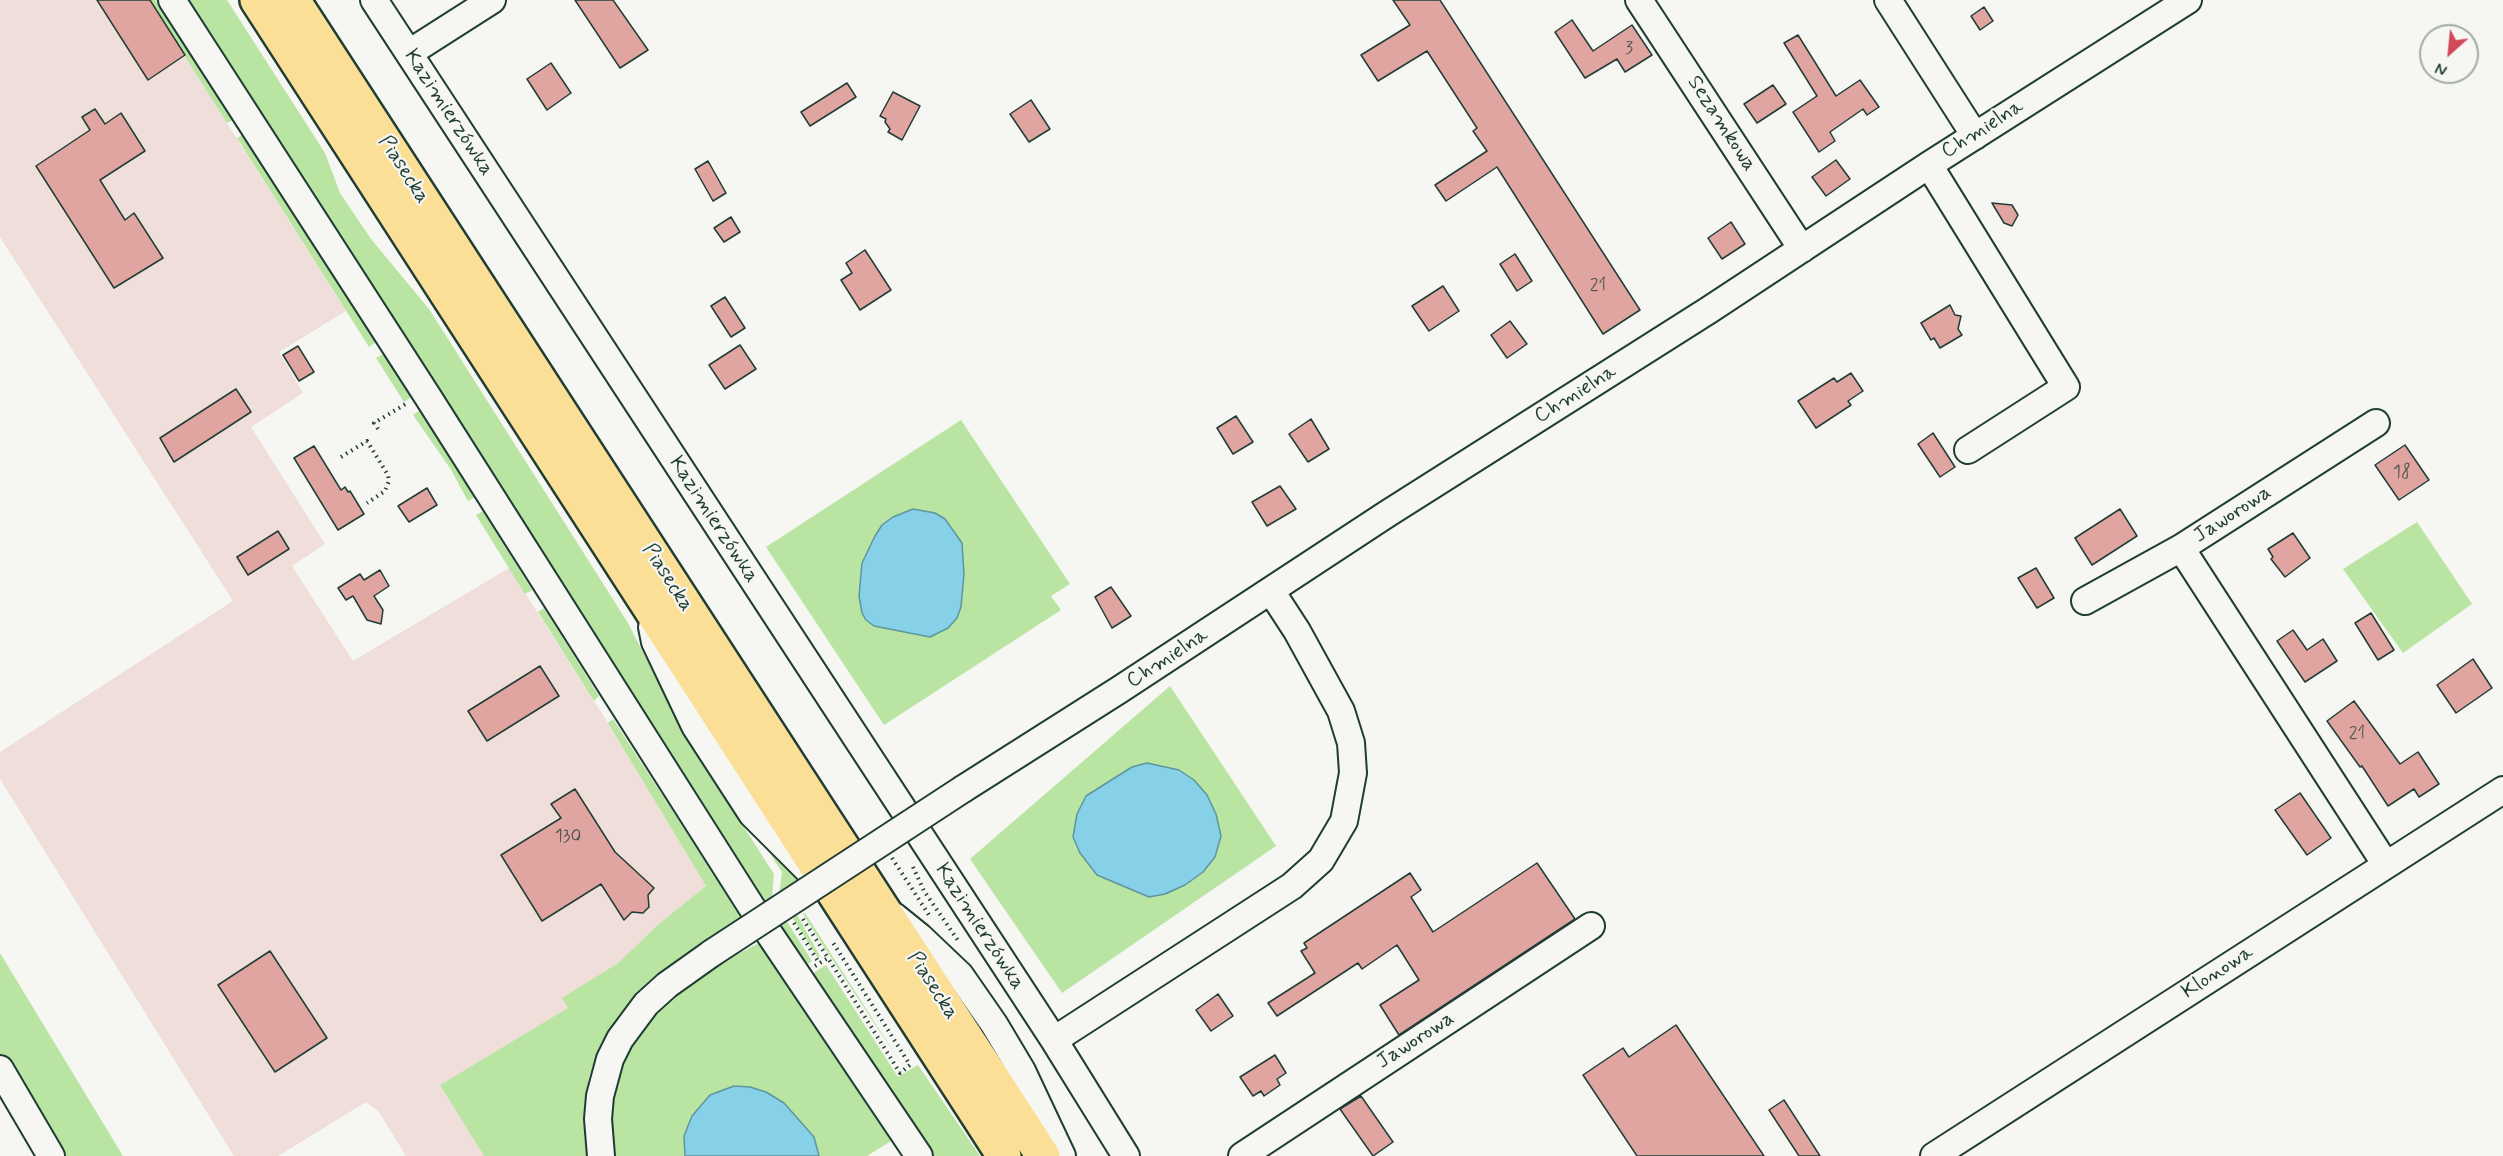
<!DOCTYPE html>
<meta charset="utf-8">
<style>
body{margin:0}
#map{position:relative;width:2503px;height:1156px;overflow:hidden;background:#f6f6f2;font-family:Mynerve,sans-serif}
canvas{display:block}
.north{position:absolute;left:2419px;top:24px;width:60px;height:60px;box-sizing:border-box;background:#f6f6f2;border:2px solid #a0aca6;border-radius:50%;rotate:207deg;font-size:16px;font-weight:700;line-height:24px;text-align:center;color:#1f3d34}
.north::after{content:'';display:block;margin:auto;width:21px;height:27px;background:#d1495b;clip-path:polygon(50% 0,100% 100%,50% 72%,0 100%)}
</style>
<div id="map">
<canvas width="2503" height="1156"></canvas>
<div class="north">N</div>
</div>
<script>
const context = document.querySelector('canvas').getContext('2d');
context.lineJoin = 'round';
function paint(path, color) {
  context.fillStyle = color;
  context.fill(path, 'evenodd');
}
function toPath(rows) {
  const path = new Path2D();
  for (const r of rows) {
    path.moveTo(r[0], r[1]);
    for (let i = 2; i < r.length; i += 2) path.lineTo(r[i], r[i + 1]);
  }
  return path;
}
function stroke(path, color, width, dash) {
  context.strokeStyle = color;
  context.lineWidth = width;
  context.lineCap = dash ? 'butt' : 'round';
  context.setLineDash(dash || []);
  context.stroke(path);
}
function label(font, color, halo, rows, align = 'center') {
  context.font = font + ' Mynerve,sans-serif';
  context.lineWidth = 4.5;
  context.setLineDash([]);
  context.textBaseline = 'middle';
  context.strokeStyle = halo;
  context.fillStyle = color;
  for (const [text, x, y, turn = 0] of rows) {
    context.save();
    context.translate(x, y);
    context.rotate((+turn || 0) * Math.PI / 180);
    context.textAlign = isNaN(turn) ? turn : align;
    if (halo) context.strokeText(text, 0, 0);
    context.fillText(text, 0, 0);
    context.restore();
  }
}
const built = toPath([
 [0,0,149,0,346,311,279,352,303,393,251,427,325,544,292,566,353,661,509,568,608,723,706,886,660,923,618,963,563,998,569,1008,440,1085,484,1156,406,1156,379,1112,366,1102,278,1156,234,1156,0,779,0,752,233,601,0,237]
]);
const green = toPath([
 [149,0,156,0,233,120,227,123],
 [185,0,227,0,325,153,340,193,371,239,429,309,628,623,686,737,774,874,772,898,812,961,804,967,298,172],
 [242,135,376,342,369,347,237,138],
 [383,354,411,397,404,402,376,358],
 [420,410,475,497,468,501,450,468,413,415],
 [961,420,1070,584,1051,596,1061,610,884,725,766,547],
 [483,511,532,590,525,594,476,515],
 [2417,522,2472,604,2403,653,2343,569],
 [544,608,599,696,594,701,538,612],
 [1170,686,1276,846,1062,993,970,859],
 [613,719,742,918,652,980,635,995,609,1030,599,1048,589,1077,585,1103,585,1140,587,1156,484,1156,440,1085,568,1008,562,998,618,963,660,923,706,886,608,723],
 [751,825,786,860,798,881,795,884,796,913,820,956,818,958,779,896,782,872],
 [805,913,902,1065,826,950,803,914],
 [759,943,891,1141,867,1156,613,1156,609,1122,617,1071,636,1035,650,1017,683,988,719,964],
 [0,953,123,1156,57,1156,0,1057],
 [826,965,898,1077,918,1065,980,1156,930,1156,810,975]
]);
const water = toPath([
 [913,509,935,513,945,519,962,543,964,574,961,607,957,618,948,628,930,637,874,626,866,620,862,613,859,596,862,563,875,536,882,525,893,517,913,509],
 [1147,763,1179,770,1194,780,1207,795,1216,814,1221,836,1215,857,1203,872,1185,885,1165,894,1149,897,1097,875,1080,853,1073,837,1077,814,1086,796,1132,767,1147,763],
 [734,1086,750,1087,766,1092,784,1103,814,1137,819,1156,685,1156,684,1136,692,1116,710,1095,734,1086]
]);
const building = toPath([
 [97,0,150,0,185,55,148,80,97,0],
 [575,0,613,0,648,50,620,68,575,0],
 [1393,0,1440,0,1640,310,1603,334,1497,167,1446,201,1435,185,1487,151,1473,131,1477,128,1427,51,1378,81,1361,55,1410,25,1393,0],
 [1984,7,1993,21,1980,30,1971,16,1984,7],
 [1572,20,1593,51,1632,25,1652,55,1625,72,1617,59,1585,78,1555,32,1572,20],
 [1798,35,1836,96,1860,80,1879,107,1867,115,1863,109,1830,132,1835,141,1819,152,1793,112,1817,96,1784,43,1798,35],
 [551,63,571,93,547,110,527,79,551,63],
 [847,83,856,97,810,126,801,112,847,83],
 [1773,85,1786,104,1757,123,1744,104,1773,85],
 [893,92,920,106,902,140,888,132,890,129,885,122,886,119,880,116,893,92],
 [1031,100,1050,129,1029,142,1010,114,1031,100],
 [95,109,105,124,121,113,145,151,100,180,125,220,134,213,163,258,114,288,36,166,90,130,82,117,95,109],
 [1836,160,1850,179,1826,196,1812,177,1836,160],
 [708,161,726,193,713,201,695,169,708,161],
 [1992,203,2012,205,2018,215,2012,226,2004,223,1992,203],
 [731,217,740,232,724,242,714,228,731,217],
 [1731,222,1745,244,1722,259,1708,238,1731,222],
 [865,250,891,290,860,310,841,280,852,273,846,263,865,250],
 [1515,254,1532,281,1517,291,1500,264,1515,254],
 [1443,286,1459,311,1429,331,1412,306,1443,286],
 [725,297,745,328,731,337,711,306,725,297],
 [1950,305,1955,315,1961,316,1958,329,1962,335,1940,348,1934,338,1931,340,1921,323,1950,305],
 [1510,321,1527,344,1507,358,1491,335,1510,321],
 [740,345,756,369,725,389,709,365,740,345],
 [298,346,314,372,299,381,283,355,298,346],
 [1851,373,1863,391,1848,401,1851,405,1816,428,1798,401,1834,378,1837,382,1851,373],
 [236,389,251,412,174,462,160,438,236,389],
 [1236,416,1253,442,1233,454,1217,428,1236,416],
 [1311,419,1329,449,1308,462,1289,434,1311,419],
 [1933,433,1955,467,1940,477,1918,444,1933,433],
 [2405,445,2429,480,2399,500,2375,465,2405,445],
 [314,446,341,490,345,487,348,492,350,491,364,514,338,530,294,458,314,446],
 [1280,486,1296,509,1267,526,1252,502,1280,486],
 [427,488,437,505,409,522,398,506,427,488],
 [2120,509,2137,536,2092,565,2075,538,2120,509],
 [278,531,289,549,248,575,237,557,278,531],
 [2293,533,2310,558,2285,577,2271,559,2273,557,2268,549,2293,533],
 [2036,568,2054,598,2037,608,2018,578,2036,568],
 [380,570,389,586,374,596,383,610,381,624,367,620,353,596,346,600,338,588,360,574,364,580,380,570],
 [1111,587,1131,616,1112,628,1095,597,1111,587],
 [2371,613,2394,650,2378,660,2355,623,2371,613],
 [2293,630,2307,650,2323,639,2337,661,2305,682,2277,641,2293,630],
 [2473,659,2492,688,2456,713,2437,685,2473,659],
 [540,666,559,696,487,741,468,711,540,666],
 [2354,701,2400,764,2418,752,2439,784,2419,797,2414,789,2388,806,2362,766,2360,767,2327,721,2354,701],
 [575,789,615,852,654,888,648,895,649,907,643,913,632,912,624,920,601,884,542,921,501,855,561,818,551,804,575,789],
 [2300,793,2331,838,2307,855,2275,810,2300,793],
 [1537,863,1575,919,1399,1035,1380,1005,1419,980,1397,945,1362,969,1358,963,1277,1016,1268,1003,1315,973,1301,951,1307,948,1304,943,1410,873,1421,890,1411,897,1433,932,1537,863],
 [270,951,327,1038,275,1072,218,985,270,951],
 [1218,994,1233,1016,1211,1031,1196,1010,1218,994],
 [1676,1025,1764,1156,1637,1156,1583,1075,1623,1048,1629,1057,1676,1025],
 [1275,1055,1286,1073,1277,1079,1280,1085,1264,1096,1261,1091,1253,1096,1240,1077,1275,1055],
 [1361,1096,1393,1142,1373,1156,1340,1109,1361,1096],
 [1784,1100,1820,1156,1799,1156,1769,1110,1784,1100]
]);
const path = toPath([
 [378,429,374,423,409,402],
 [341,457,367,441,388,475,389,481,385,491,367,503],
 [892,858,929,915],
 [913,867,924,891,959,942],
 [803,919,828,958],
 [794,923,819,963],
 [815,966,828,958,900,1073,910,1065,832,941]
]);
const minor = toPath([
 [172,0,428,397,756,914,919,1156],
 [374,0,1054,1040,1126,1156],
 [1639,0,1802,249],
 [1888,0,1975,136],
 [409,53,492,0],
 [1929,165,2066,387,1968,450],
 [2181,548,2386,865],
 [2085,601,2181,548,2376,423],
 [652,627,655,642,695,726,752,814,809,871],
 [963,789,1119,690,1387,514,1709,310,1929,165,2188,0],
 [894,916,920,937,960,975,994,1024,1022,1071,1062,1156],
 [1054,1040,1292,886,1321,860,1344,821,1353,773,1351,743,1341,711,1297,631,1271,591],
 [0,1069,51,1156],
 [601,1156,598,1119,600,1096,610,1059,620,1039,646,1004,667,985,712,953],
 [1242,1156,1591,926],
 [1934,1156,2503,790]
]);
const highway = toPath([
 [257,0,1004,1156],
 [293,0,1043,1156]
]);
const minorBridge = toPath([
 [712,953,963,789]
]);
const numberNames = [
 ["3",1629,49],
 ["21",1598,286],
 ["18",2402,473],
 ["21",2357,734],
 ["130",568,837]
];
const streetNames = [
 ["Kazimierzówka",448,113,57],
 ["Sezamkowa",1721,124,57],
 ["Chmielna",1983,130,-32],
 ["Piasecka",403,170,57],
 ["Chmielna",1576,395,-32],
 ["Jaworowa",2233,515,-33],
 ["Kazimierzówka",713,520,57],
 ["Piasecka",667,578,57],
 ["Chmielna",1168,659,-33],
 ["Kazimierzówka",979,927,57],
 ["Klonowa",2218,973,-33],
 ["Piasecka",932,986,57],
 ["Jaworowa",1416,1041,-33]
];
paint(built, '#efdeda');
paint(green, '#b9e4a1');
paint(water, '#86d1e7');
stroke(water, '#5d969f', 1.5);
paint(building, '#e0a5a1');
stroke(building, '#1f3d34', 1.5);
stroke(minor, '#1f3d34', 30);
stroke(highway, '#1f3d34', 38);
stroke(path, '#1f3d34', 4, [1.5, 4.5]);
stroke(minor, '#f6f6f2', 26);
stroke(highway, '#fbdf96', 33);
stroke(minorBridge, '#1f3d34', 30, []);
stroke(minorBridge, '#f6f6f2', 26);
label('18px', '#4f574f', null, numberNames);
label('21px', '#1f3d34', '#f6f6f2', streetNames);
</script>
